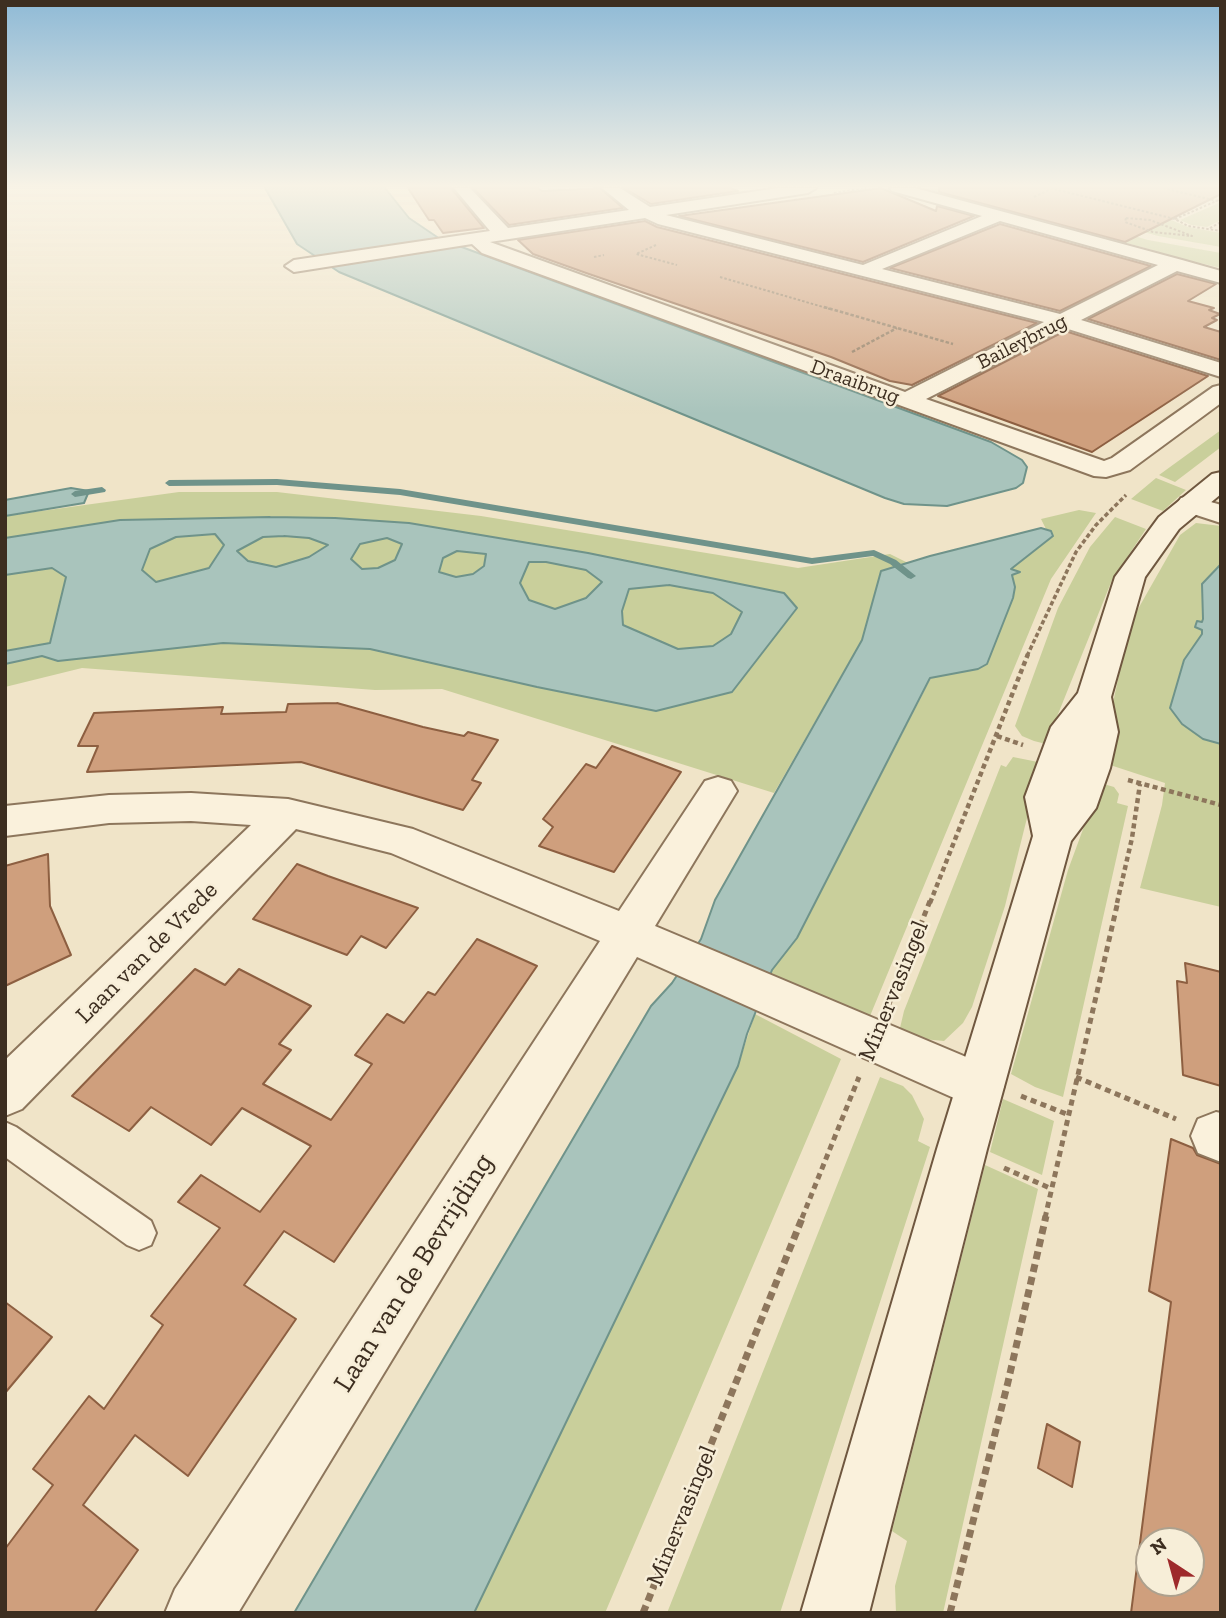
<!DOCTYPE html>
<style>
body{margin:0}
#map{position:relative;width:1226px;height:1618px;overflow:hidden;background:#f0e4c8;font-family:"Zilla Slab",serif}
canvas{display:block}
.frame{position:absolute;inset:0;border:7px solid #3d2e20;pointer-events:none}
.north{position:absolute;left:1135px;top:1527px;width:70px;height:70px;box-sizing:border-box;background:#f7eed8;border:2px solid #ada18e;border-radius:50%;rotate:324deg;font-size:19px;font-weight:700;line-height:28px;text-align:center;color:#3d2e20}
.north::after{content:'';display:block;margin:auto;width:24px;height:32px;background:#9e2a2b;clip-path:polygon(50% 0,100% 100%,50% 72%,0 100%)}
</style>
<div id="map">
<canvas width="1226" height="1618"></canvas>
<div class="frame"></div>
<div class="north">N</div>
</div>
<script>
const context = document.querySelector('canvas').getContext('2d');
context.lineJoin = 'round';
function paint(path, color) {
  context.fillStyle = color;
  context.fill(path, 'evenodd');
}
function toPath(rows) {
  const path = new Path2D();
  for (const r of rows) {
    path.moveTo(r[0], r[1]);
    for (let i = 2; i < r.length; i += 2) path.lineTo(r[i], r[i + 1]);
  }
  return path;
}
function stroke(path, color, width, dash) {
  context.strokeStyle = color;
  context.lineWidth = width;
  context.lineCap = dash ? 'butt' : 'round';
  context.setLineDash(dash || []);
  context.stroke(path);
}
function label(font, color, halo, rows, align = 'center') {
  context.font = font + ' "Zilla Slab",serif';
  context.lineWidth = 5;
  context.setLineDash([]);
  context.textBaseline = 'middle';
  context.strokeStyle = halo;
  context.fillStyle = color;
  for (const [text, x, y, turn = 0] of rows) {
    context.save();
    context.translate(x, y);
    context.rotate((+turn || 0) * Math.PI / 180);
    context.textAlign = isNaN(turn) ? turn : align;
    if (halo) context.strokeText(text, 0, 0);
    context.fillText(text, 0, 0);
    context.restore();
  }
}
const green = toPath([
 [921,188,975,188,1148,240,1221,253,1221,268,1200,263,1202,269,1153,255,1152,250,1039,219,1036,223,979,208,981,203],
 [993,188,1045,188,1169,219,1188,227,1221,233,1221,247,1158,236,1049,206],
 [1221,202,1221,220,1207,227,1191,225,1180,220],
 [1221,430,1221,447,1175,482,1159,475],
 [1156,478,1186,490,1163,511,1131,499],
 [179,492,277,492,481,516,798,568,890,554,908,563,881,571,862,640,774,793,442,689,375,690,82,668,5,687,5,664,42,656,58,661,223,643,370,649,537,687,656,711,784,593,588,553,409,523,335,518,120,520,5,538,5,516],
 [1079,510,1096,513,1051,579,870,1016,864,1018,770,978,772,970,797,938,931,678,978,669,987,664,1013,598,1012,575,1019,572,1011,569,1051,531,1046,529,1041,519],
 [1115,517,1146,529,1112,580,1046,744,1034,741,1022,736,1015,726,1058,608,1090,547],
 [1196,523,1221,526,1221,564,1202,584,1203,619,1203,622,1197,621,1195,627,1202,630,1202,634,1184,660,1203,739,1221,744,1221,907,1140,888,1162,805,1165,783,1104,763,1111,712,1125,647,1138,609,1180,535],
 [215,534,224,545,209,568,156,582,142,570,150,549,176,537],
 [284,536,309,538,328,545,309,557,276,567,248,561,237,551,263,537],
 [387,538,402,544,395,560,378,568,361,569,351,559,360,544],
 [457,551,487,554,484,566,473,574,456,577,438,572,443,558],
 [529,562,546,562,587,570,603,581,586,598,555,609,529,600,520,583],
 [52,567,66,577,50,643,5,651,5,575],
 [669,585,713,593,742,612,731,634,713,646,678,649,623,625,622,611,629,589],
 [1013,757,1038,762,1033,794,1005,906,972,1007,963,1023,944,1041,913,1038,900,1028,904,1011,1001,765,1006,767],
 [1100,783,1114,787,1119,794,1117,803,1128,806,1063,1097,1035,1087,1011,1074,1068,870],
 [755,1014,841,1059,605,1613,474,1613,738,1066],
 [880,1077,903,1086,912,1095,924,1119,918,1141,930,1147,780,1613,667,1613],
 [1003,1099,1054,1121,1042,1175,990,1152],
 [985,1165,1038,1189,943,1613,896,1613,895,1586,907,1541,892,1531]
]);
const water = toPath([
 [265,188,385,188,409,218,440,239,991,442,1022,460,1027,467,1023,483,1016,488,947,506,904,504,885,498,339,272,297,244,265,188],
 [71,488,89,491,84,503,5,516,5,500,71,488],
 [270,517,335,518,409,523,588,553,784,593,797,608,732,692,656,711,537,687,370,649,223,643,58,661,42,656,5,664,5,651,50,643,66,577,52,568,5,575,5,538,120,520,270,517],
 [215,534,224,545,209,568,156,582,142,570,150,549,176,537,215,534],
 [284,536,309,538,328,545,309,557,276,567,248,561,237,551,263,537,284,536],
 [387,538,402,544,395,560,378,568,362,569,351,559,360,544,387,538],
 [457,551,486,554,484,566,473,574,456,577,439,572,443,558,457,551],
 [529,562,546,562,586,570,602,582,586,598,555,609,529,600,520,583,529,562],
 [669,585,713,593,742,612,731,634,713,646,678,649,623,625,622,611,629,589,669,585],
 [1041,528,1051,531,1053,536,1011,569,1020,572,1012,575,1015,587,1013,598,987,664,978,669,930,678,797,938,772,970,747,1034,738,1066,474,1613,294,1613,651,1006,672,983,701,939,715,900,862,640,881,571,930,556,1041,528],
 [1221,564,1221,744,1203,739,1182,724,1170,708,1184,660,1202,634,1202,630,1195,627,1197,621,1202,622,1203,619,1202,584,1221,564]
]);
const stream = toPath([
 [277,479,400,489,812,558,874,550,896,560,916,576,911,579,908,578,890,564,873,556,812,564,400,495,277,485,169,486,165,483,169,480,277,479],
 [102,487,106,490,105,492,75,497,71,494,75,491,102,487]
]);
const building = toPath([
 [408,188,451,188,484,228,443,233,434,220,429,220,408,188],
 [473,188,538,188,542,191,600,188,623,208,509,225,473,188],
 [624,188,731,188,738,191,651,204,624,188],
 [881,188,936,211,937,206,974,216,863,262,679,216,881,188],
 [939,188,1221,188,1221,194,1125,242,939,192,939,188],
 [645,221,657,227,1037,323,912,385,890,381,831,357,589,274,533,254,518,240,645,221],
 [1000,224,1151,266,1060,311,890,268,1000,224],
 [1177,274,1216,284,1188,301,1214,308,1209,310,1220,314,1212,318,1217,320,1204,327,1221,332,1221,360,1088,319,1177,274],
 [1065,331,1208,376,1092,452,938,396,1065,331],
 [337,703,423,727,464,736,468,732,498,740,472,780,481,783,463,810,301,762,87,772,98,746,78,746,94,713,223,707,221,714,286,712,288,704,337,703],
 [612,746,681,772,614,872,539,846,553,827,543,819,586,764,596,768,612,746],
 [48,854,50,906,71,955,5,986,5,866,48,854],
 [297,864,328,876,418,908,386,948,361,936,347,955,253,919,297,864],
 [477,939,537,966,334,1262,284,1231,244,1285,296,1319,188,1476,135,1435,83,1505,138,1550,94,1613,5,1613,5,1549,53,1485,33,1469,89,1396,104,1409,163,1325,151,1316,220,1228,178,1202,201,1175,260,1212,311,1146,242,1108,211,1145,151,1107,129,1131,72,1096,195,969,225,985,239,969,311,1006,279,1044,291,1050,263,1084,331,1120,372,1064,355,1055,387,1014,404,1023,428,992,435,995,477,939],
 [1185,963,1221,972,1221,1086,1183,1075,1177,981,1187,983,1185,963],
 [1171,1139,1193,1148,1197,1155,1221,1164,1221,1613,1131,1613,1171,1302,1149,1291,1171,1139],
 [1149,1541,1191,1541,1191,1583,1149,1583,1149,1541],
 [5,1302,52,1337,5,1393,5,1302],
 [1047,1424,1080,1442,1072,1487,1038,1468,1047,1424]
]);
const pathFar5 = toPath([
 [1050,188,1175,219,1188,226,1221,231],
 [1163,188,1217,201],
 [834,193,866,188],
 [1034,197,1051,189],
 [1126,218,1150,220,1192,236,1153,232,1125,222,1126,218],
 [1175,219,1221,199],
 [1210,228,1221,222],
 [656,245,636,254,677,265],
 [594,257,604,255],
 [720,277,830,309]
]);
const pathFar4 = toPath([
 [824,307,953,344],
 [852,352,897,328]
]);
const pathFar3 = toPath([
 [1027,656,1076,552,1096,525,1126,495]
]);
const pathFar2 = toPath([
 [997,736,1023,745],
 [1128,780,1221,805],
 [930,903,1028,654],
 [1117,903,1132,838,1140,784]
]);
const pathFar1 = toPath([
 [889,1004,930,901],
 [1076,1077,1176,1119],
 [1021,1096,1069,1115],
 [1004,1168,1052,1189],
 [802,1218,859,1077],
 [1045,1218,1118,901]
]);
const path = toPath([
 [643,1613,803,1216],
 [950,1613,1008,1382,1046,1216]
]);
const lane = toPath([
 [5,1122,16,1127,151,1221,156,1233,151,1245,139,1250,127,1245,5,1157,5,1122]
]);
const street = toPath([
 [454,188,470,188,508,228,629,210,602,188,620,188,650,207,778,188,816,188,808,193,666,215,863,265,982,216,892,191,890,188,915,188,1182,260,1221,271,1221,283,1177,271,1081,320,1221,363,1221,377,1065,328,926,399,1104,461,1112,458,1213,387,1221,385,1221,403,1130,470,1106,477,1094,476,482,253,472,244,294,272,285,266,294,260,490,231,454,188],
 [645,218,658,224,1044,322,905,392,490,242,645,218],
 [1000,221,1158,265,1060,314,882,269,1000,221],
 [1191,496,1221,505,1221,523,1181,510,1177,504,1181,498,1191,496],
 [718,777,731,781,737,791,655,926,997,1070,1004,1086,997,1102,980,1109,963,1102,637,957,238,1613,165,1613,175,1589,600,941,391,853,296,829,22,1109,5,1116,5,1060,251,825,191,821,109,823,5,836,5,806,109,795,191,793,288,799,413,829,619,911,705,781,718,777],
 [1216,1112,1221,1113,1221,1162,1198,1153,1191,1136,1198,1119,1216,1112]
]);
const secondary = toPath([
 [1221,472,1221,494,1179,529,1145,577,1111,697,1118,732,1110,768,1096,808,1071,841,987,1149,869,1613,801,1613,937,1149,1033,836,1025,797,1051,727,1078,693,1115,577,1159,517,1212,474,1221,472]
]);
const farStreetnames = [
 ["Baileybrug",1022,342,-27],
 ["Draaibrug",855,382,20]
];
const streetNames = [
 ["Laan van de Vrede",147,953,-45],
 ["Minervasingel",894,991,-68],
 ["Minervasingel",682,1516,-68]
];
const nearStreetnames = [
 ["Laan van de Bevrijding",414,1273,-58]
];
paint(green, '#c9cf9b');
paint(water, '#a9c4bc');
stroke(water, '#6f938a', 2);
paint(stream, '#6f938a');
paint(building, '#cf9f7d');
stroke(building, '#8d5f41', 2);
stroke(lane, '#8d765c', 4);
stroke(street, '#8d765c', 4);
stroke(secondary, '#6f573f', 4);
stroke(pathFar5, '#8d765c', 2, [2.5, 2]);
stroke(pathFar4, '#8d765c', 2.5, [3.5, 2]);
stroke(pathFar3, '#8d765c', 3.5, [4.5, 2.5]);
stroke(pathFar2, '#8d765c', 4.5, [5, 3.5]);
stroke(pathFar1, '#8d765c', 5, [6, 4.5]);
stroke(path, '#8d765c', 7, [8, 5]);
paint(lane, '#faf1dc');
paint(street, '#faf1dc');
paint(secondary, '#faf1dc');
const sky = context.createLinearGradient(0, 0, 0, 414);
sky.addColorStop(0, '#8fbad6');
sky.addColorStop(0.45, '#f8f3e6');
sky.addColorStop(1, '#f8f3e600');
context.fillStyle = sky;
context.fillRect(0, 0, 1226, 414);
label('21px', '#3d2e20', '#f7eed8', farStreetnames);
label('24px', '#3d2e20', '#f7eed8', streetNames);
label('28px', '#3d2e20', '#f7eed8', nearStreetnames);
</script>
